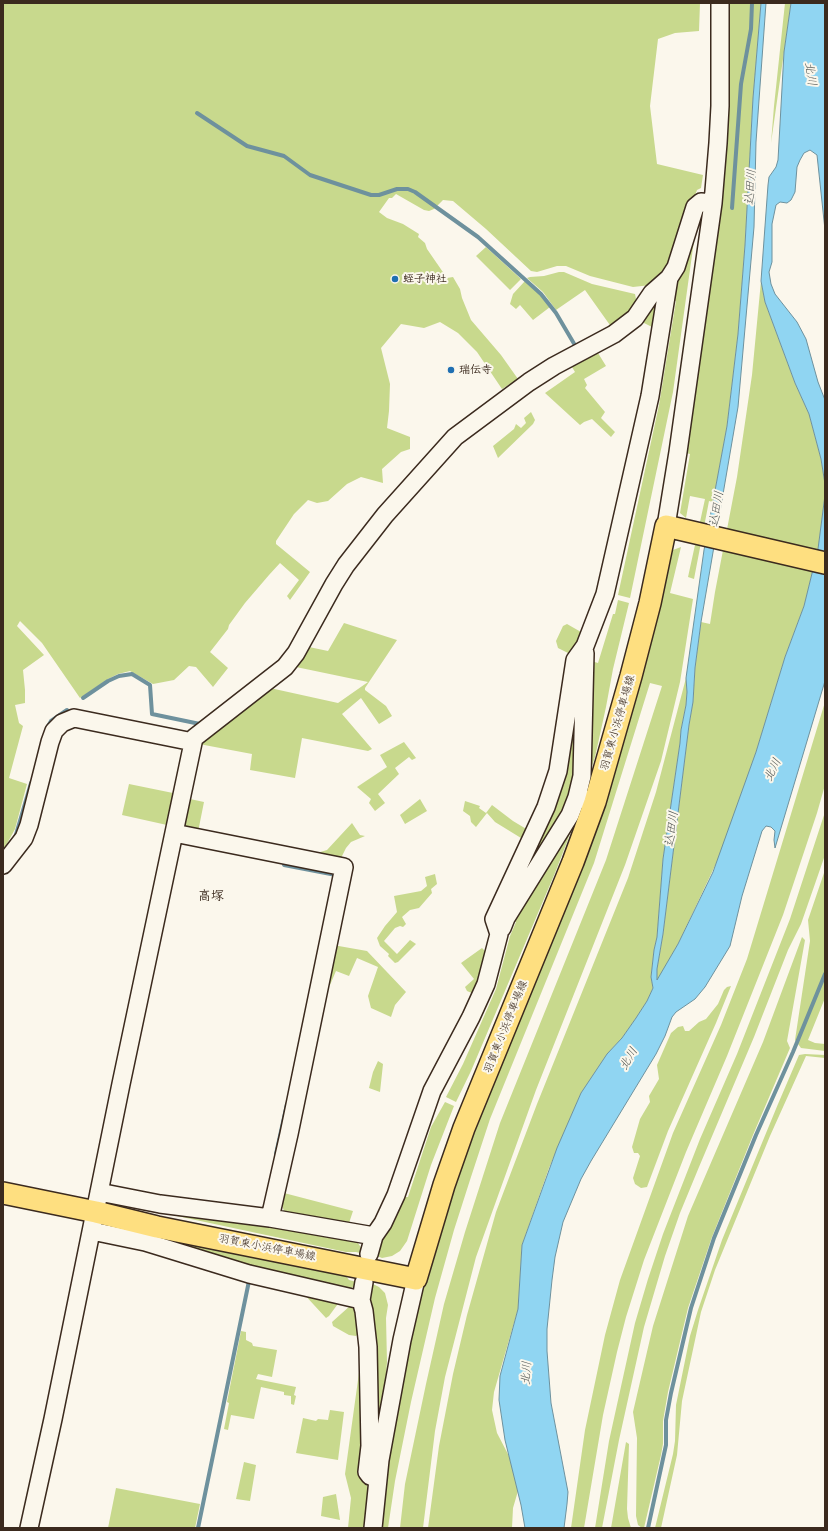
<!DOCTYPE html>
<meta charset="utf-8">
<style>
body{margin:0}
#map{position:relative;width:828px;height:1531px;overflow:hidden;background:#fbf7ec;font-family:Pangolin,sans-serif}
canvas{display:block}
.frame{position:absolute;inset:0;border:4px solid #3b2a1e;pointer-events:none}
</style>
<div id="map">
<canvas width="828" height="1531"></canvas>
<div class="frame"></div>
</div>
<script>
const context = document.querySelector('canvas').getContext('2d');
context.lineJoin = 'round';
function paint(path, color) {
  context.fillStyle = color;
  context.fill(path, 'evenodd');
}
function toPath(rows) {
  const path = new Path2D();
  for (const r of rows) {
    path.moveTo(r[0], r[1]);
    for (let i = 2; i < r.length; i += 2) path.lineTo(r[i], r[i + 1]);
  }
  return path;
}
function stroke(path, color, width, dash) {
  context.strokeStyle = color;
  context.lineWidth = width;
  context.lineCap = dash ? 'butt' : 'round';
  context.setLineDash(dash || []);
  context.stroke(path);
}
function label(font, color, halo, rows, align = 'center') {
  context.font = font + ' Pangolin,"Klee One",sans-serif';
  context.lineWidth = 4;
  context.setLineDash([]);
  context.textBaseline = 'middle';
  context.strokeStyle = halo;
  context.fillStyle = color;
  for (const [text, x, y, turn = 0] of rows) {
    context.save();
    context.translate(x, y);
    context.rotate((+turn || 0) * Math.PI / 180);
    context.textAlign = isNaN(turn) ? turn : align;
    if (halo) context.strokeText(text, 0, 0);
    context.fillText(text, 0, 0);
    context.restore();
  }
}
const green = toPath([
 [3,3,700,3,699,31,675,33,658,39,650,106,657,164,703,175,701,188,697,190,691,206,671,265,651,285,633,287,590,276,566,266,557,266,537,272,531,271,486,229,453,201,443,200,434,209,429,211,424,210,396,194,392,198,389,198,379,212,387,218,403,224,419,234,418,237,425,243,427,249,447,278,453,277,460,289,462,298,471,320,501,355,518,379,502,389,477,352,458,333,440,322,424,328,401,324,381,348,390,384,389,411,387,428,410,437,410,449,401,452,382,469,383,483,361,477,347,484,328,501,317,503,308,500,294,514,276,541,276,544,310,572,290,600,287,596,299,580,280,563,269,575,245,603,229,625,228,629,210,652,228,668,213,687,196,667,189,666,174,680,153,684,130,671,118,674,108,679,80,698,42,643,20,621,17,626,44,655,23,670,25,690,25,703,15,705,19,723,23,726,9,778,27,784,15,829,3,851],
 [727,3,761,3,753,98,745,245,738,334,727,426,713,502,709,501,694,579,688,577,705,499,690,496,686,518,680,513,690,454,686,453,696,379],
 [785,3,791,3,771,143,774,106],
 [697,219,673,392,630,598,618,595,659,405,676,301,672,300],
 [486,247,521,279,510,290,476,256],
 [559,272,564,272,592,284,635,294,637,304,612,328,585,290,556,310,543,292,527,278,530,277,544,276],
 [525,281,540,295,550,307,533,320,520,305,516,309,510,304,513,294],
 [761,281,765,302,795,383,809,414,821,459,824,478,825,495,818,550,804,606,785,657,756,752,721,853,678,944,657,981,657,969,663,934,689,725,693,702,695,668,701,622,710,624,715,592,737,477,752,375],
 [662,291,656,329,638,320],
 [603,349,598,353,606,366,584,379,587,385,585,388,605,412,601,418,615,432,611,437,592,419,584,422,580,425,545,393,575,372,569,362],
 [531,412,535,420,533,424,498,458,493,446,514,429,516,424,521,428,526,423,524,418],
 [681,547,670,593,693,599,680,682,661,761,625,865,536,1090,476,1257,445,1377,435,1431,423,1528,400,1528,405,1484,426,1384,444,1304,465,1232,500,1123,606,860,662,686,650,683,594,863,490,1119,470,1180,454,1230,435,1298,411,1402,395,1481,388,1528,379,1528,391,1440,411,1337,423,1288,444,1212,659,607,673,550],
 [618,600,629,603,613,669,606,707,595,757,588,778,591,661,598,663,613,614,615,614],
 [344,623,397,640,365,688,365,690,386,706,392,716,379,724,361,698,342,714,372,749,368,751,302,738,295,778,250,770,252,754,199,744,270,688,338,703,368,682,296,667,309,647,328,651],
 [567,624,581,632,572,652,570,654,558,648,556,641,563,626],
 [580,663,577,776,566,810,502,914,552,810],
 [686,678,687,692,686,705,681,730,680,743,663,859,657,937,654,950,651,977,653,988,647,1001,636,1018,622,1038,607,1054,581,1093,549,1168,522,1245,518,1309,494,1392,492,1410,497,1433,510,1458,518,1491,513,1508,512,1528,428,1528,439,1446,453,1374,467,1315,496,1212,537,1104,628,878,656,792],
 [825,702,825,785,817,813,783,915,727,1056,686,1152,644,1260,626,1317,617,1352,603,1415,584,1528,571,1528,585,1430,605,1335,620,1280,673,1133,721,1025,747,959],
 [404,742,416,758,412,760,409,757,395,768,399,774,378,794,385,803,375,811,369,803,371,799,357,787,387,767,380,755],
 [129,784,173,793,167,825,122,815],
 [190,799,204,802,198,832,185,829],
 [420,799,427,811,405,824,400,815],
 [465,801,480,806,479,808,486,813,492,805,513,821,528,830,525,838,521,838,495,822,487,813,476,827,471,822,470,816,463,811],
 [825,812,825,855,801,924,788,950,754,1037,699,1167,680,1213,665,1256,644,1327,619,1440,602,1528,595,1528,609,1441,635,1323,648,1279,663,1234,700,1139,737,1054,790,919],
 [576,816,567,842,555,873,471,1071,456,1102,446,1097,463,1064,496,989,510,936,516,922,511,920],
 [352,823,360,835,365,836,351,842,346,848,341,858,316,856,317,853,327,850],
 [825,870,825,998,808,1040,815,1043,825,1044,825,1051,801,1048,795,1040,810,941,808,920],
 [435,874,437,884,431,889,432,893,419,908,410,910,402,917,406,924,403,927,400,926,395,928,384,941,397,954,410,940,416,944,398,962,395,963,388,956,389,954,380,946,377,938,385,926,397,912,394,896,421,891,427,886,425,877],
 [802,937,805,940,787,1041,790,1048,753,1135,712,1237,688,1308,668,1392,663,1421,663,1444,661,1455,644,1528,642,1528,638,1525,636,1516,637,1438,633,1412,653,1326,688,1216,763,1042],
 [333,945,367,951,406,992,395,1005,391,1017,371,1008,368,996,378,967,357,958,349,976,336,971,330,985,324,983],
 [482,948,488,954,474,994,467,991,465,987,474,979,461,963],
 [731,986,716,1023,668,1131,647,1187,641,1188,635,1184,633,1178,640,1156,638,1153,634,1153,632,1147,640,1119,650,1102,649,1096,659,1079,657,1065,671,1033,678,1027,683,1026,685,1031,689,1031,699,1022,706,1019,718,1004,724,990,727,987],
 [805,1054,825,1055,825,1058,806,1056,770,1136,715,1270,701,1312,682,1401,677,1455,661,1528,655,1528,673,1454,675,1441,676,1405,690,1336,698,1310,722,1240,778,1104,799,1055],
 [378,1061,383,1064,380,1092,369,1088,373,1072],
 [445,1102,454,1106,431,1165,407,1241,400,1251,392,1256,382,1258,377,1256,380,1244,404,1197,408,1197,431,1127],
 [284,1193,353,1211,348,1226,289,1215,284,1211,282,1205],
 [111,1202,277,1226,355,1239,360,1246,364,1254,356,1252,346,1252],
 [146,1236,343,1272,349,1280,357,1282,355,1286,347,1290,244,1264],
 [373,1284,379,1287,385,1293,388,1305,386,1318,387,1362,384,1398,375,1445,374,1345,371,1298],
 [302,1292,340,1301,329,1316,326,1318],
 [351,1305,355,1306,360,1332,356,1336,349,1335,333,1326,332,1322],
 [241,1331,246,1332,246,1340,252,1343,253,1346,277,1350,272,1377,258,1374,256,1379,296,1387,294,1395,296,1396,294,1405,291,1404,291,1396,284,1395,284,1392,261,1387,254,1419,231,1415,228,1430,224,1429,229,1403,227,1402],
 [362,1351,364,1417,361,1475,370,1491,368,1528,348,1528,351,1498,345,1474],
 [330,1410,344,1412,338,1460,296,1453,303,1418,316,1421,318,1419,328,1420],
 [626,1442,629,1444,627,1509,628,1518,631,1528,611,1528],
 [244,1462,256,1465,250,1501,236,1499],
 [116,1488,200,1504,195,1528,108,1528],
 [336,1494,340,1520,321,1516,323,1497]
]);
const water = toPath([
 [761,3,766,3,756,142,754,227,738,407,701,622,695,668,693,702,689,725,663,934,657,969,657,980,678,944,713,872,756,752,785,657,804,606,818,549,825,495,825,681,775,848,774,840,775,831,771,827,766,826,762,831,742,896,730,946,705,987,695,999,676,1012,672,1017,665,1036,656,1054,591,1161,581,1179,563,1222,555,1257,552,1280,547,1329,547,1351,551,1403,568,1492,567,1504,564,1528,525,1528,521,1505,505,1440,499,1400,500,1376,518,1309,522,1245,557,1148,581,1093,607,1054,622,1038,636,1018,647,1001,653,988,651,977,654,950,657,937,663,859,680,743,681,730,686,705,687,692,686,678,704,550,727,426,738,334,745,245,753,98,761,3],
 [791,3,825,3,825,230,817,155,810,150,804,153,800,160,797,167,795,192,791,200,787,203,780,202,776,205,772,224,772,262,769,272,771,284,775,294,797,322,806,339,818,382,825,400,825,484,821,459,809,414,795,383,765,302,761,281,768,185,769,177,776,167,778,160,784,52,791,3]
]);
const stream = toPath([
 [197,113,247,146,284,156,310,175,371,195,379,195,397,189,408,189,415,192,478,237,541,294,556,313,576,347],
 [732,208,741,84,751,29,752,3],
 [83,698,108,681,119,676,132,674,150,685,152,714,200,724],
 [47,728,51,721,67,710],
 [15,838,31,783],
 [284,865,336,875,335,878],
 [276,1154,287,1104],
 [198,1528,249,1281],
 [648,1528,666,1445,666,1420,671,1393,691,1308,714,1238,756,1135,793,1052,825,974]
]);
const minor = toPath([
 [666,526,678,452,713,203,718,143,720,106,720,3],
 [585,653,582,776,577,797,595,802],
 [174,833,344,867,289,1134,270,1218],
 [3,865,24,838,29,825,50,742,54,731,62,723,74,718,193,742],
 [502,928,506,918,570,815,577,797],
 [99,1192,160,1204,270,1218,374,1236],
 [92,1231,145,1242,249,1274,361,1300],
 [369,1254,374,1236,383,1223,396,1195,432,1091,471,1017,486,984,499,934,494,919,546,807,558,771,575,660,585,646,605,594,650,396,669,278],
 [364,1282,361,1300,364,1311,368,1347,370,1446,367,1472,370,1476],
 [29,1528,53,1419,121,1084,194,738,285,667,296,653,334,584,346,565,385,515,455,437,529,382,554,366,614,334,635,318,652,293,669,278,676,267,695,207,701,202,713,203],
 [373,1528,380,1460,402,1340,416,1279]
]);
const major = toPath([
 [3,1193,96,1212,157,1227,416,1279,444,1185,464,1128,573,862,595,802,631,676,650,603,666,526,825,563]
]);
const markers = [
 [395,279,4,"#1f6fb2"],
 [451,370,4,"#1f6fb2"]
];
const poiNames = [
 ["蛭子神社",403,279],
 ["瑞伝寺",459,370]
];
const streetNames = [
 ["羽賀東小浜停車場線",618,723,-74],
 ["羽賀東小浜停車場線",506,1027,-68],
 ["羽賀東小浜停車場線",267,1248,11]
];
const waterNames = [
 ["北川",810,74,82],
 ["込田川",751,187,-86],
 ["込田川",717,509,-81],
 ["北川",773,770,-64],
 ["込田川",672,829,-82],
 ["北川",629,1059,-59],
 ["北川",527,1373,-87]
];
const quarterNames = [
 ["高塚",211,897]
];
paint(green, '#c8d98d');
paint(water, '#90d5f2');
stroke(water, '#6e919d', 1);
stroke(stream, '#6e919d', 4);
stroke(minor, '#3b2a1e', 20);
stroke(major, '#3b2a1e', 24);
stroke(minor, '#fbf7ec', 17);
stroke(major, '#fedf80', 21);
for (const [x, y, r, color] of markers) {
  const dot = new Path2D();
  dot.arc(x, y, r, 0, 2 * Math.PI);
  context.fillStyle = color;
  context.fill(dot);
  stroke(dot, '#fbf7ec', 1.5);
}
label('bold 11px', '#3b2a1e', '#fbf7ec', poiNames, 'left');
label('11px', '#3b2a1e', '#fbf7ec', streetNames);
label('italic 12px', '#505553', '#fbf7ec', waterNames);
label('bold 13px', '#3b2a1e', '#fbf7ec', quarterNames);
</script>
